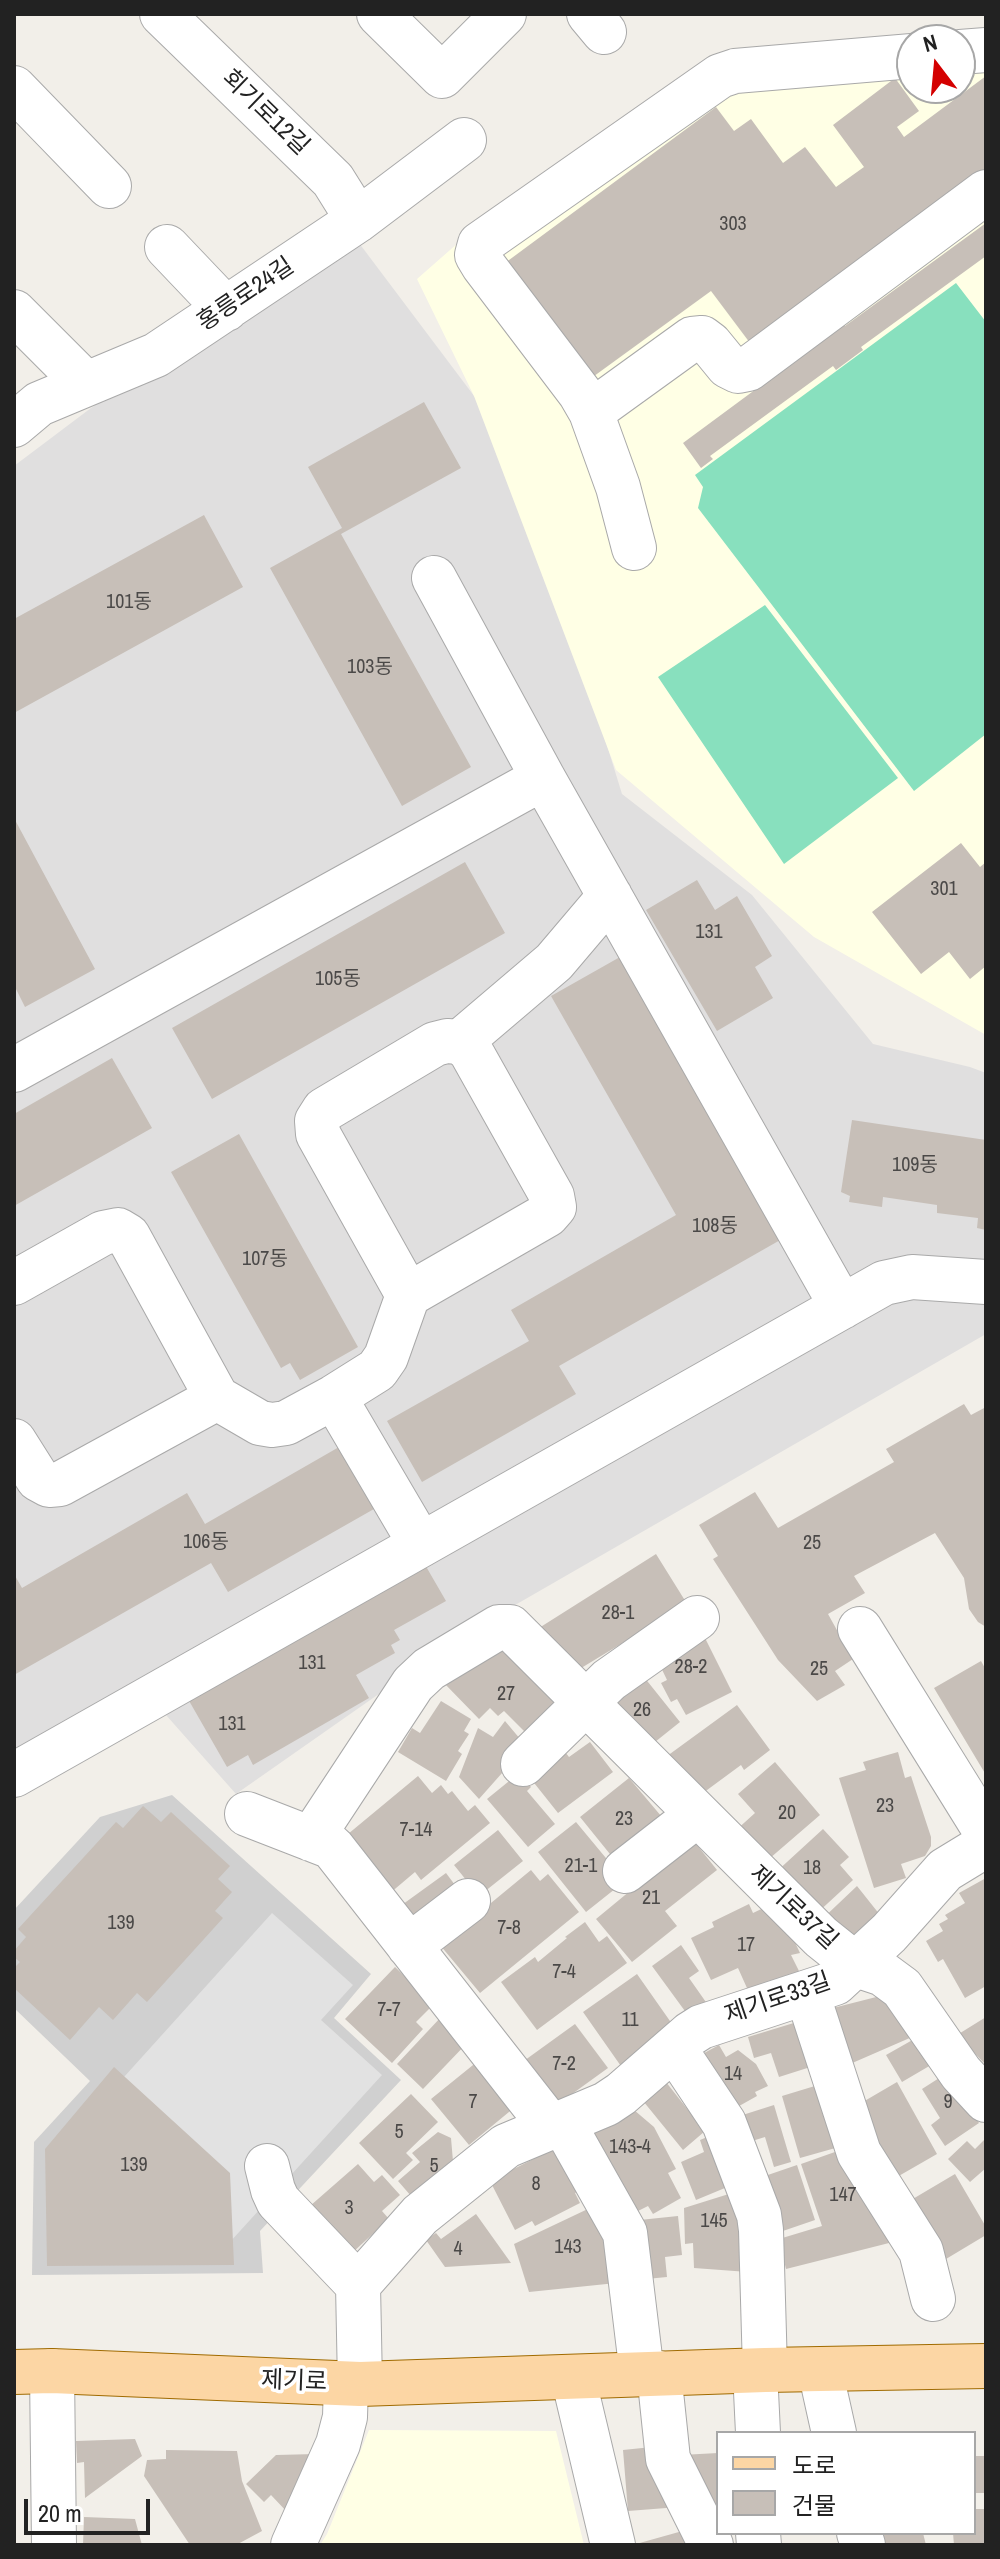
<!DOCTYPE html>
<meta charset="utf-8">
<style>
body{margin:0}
#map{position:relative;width:1000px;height:2559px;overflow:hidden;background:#f2efe9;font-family:"Archivo Narrow","Noto Sans KR",sans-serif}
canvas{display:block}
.frame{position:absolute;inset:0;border:16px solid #222;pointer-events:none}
.legend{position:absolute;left:716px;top:2431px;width:260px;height:104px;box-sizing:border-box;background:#fff;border:2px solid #a7a7a7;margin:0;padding:10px 14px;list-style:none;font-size:24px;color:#222}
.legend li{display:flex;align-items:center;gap:16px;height:40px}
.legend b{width:40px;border:2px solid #a7a7a7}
.north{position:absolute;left:896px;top:24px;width:80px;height:80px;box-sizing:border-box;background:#fff;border:2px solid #a7a7a7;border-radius:50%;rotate:344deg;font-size:22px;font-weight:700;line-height:32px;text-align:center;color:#222}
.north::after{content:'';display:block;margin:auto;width:28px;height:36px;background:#d40000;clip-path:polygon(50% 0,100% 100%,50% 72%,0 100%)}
.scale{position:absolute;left:24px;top:2499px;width:126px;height:36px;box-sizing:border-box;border:4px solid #222;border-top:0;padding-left:10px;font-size:24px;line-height:28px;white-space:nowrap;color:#222;-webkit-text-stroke:6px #fff;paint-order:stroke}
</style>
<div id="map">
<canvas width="1000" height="2559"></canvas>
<div class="frame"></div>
<ul class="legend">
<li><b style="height:10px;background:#fcd6a4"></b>도로</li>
<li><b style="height:22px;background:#c7bfb8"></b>건물</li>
</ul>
<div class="north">N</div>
<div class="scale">20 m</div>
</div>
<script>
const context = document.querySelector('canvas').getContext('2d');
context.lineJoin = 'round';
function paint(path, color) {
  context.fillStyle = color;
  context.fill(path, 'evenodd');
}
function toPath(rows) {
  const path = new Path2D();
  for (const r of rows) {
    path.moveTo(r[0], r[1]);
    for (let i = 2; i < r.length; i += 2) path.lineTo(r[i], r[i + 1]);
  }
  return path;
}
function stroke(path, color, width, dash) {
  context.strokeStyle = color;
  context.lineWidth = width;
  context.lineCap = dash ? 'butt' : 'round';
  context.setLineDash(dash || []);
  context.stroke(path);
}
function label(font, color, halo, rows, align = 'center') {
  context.font = font + ' "Archivo Narrow","Noto Sans KR",sans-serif';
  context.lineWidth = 7;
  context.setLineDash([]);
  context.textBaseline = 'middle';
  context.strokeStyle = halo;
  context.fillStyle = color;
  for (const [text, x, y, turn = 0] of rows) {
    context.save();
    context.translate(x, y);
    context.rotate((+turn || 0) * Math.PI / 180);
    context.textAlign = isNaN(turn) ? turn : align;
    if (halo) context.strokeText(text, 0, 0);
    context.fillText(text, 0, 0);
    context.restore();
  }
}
const residential = toPath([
 [359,243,517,453,622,794,752,895,873,1044,970,1067,986,1073,986,1334,463,1635,236,1794,158,1706,14,1796,14,466,91,408]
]);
const education = toPath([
 [986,42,986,1035,814,937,616,770,474,396,417,279,483,221,719,54,912,46,912,88,960,88,960,44],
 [369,2430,556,2431,584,2545,320,2545,327,2534]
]);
const religious = toPath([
 [172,1795,371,1974,334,2018,401,2080,260,2231,263,2273,32,2275,34,2142,90,2081,14,2008,14,1910,100,1817]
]);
const pitch = toPath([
 [956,283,986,322,986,734,914,791,698,508,703,487,695,475],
 [765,605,898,778,784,864,658,677]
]);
const parking = toPath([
 [272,1913,353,1985,321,2020,382,2075,220,2253,59,2149]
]);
const building = toPath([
 [986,76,986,169,750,343,711,291,590,379,505,263,716,107,734,131,751,119,783,163,805,147,836,187,864,167,833,125,895,78,919,111,897,127,904,137],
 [986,223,986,256,861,347,863,350,836,370,833,366,710,456,713,459,701,468,683,443,817,344,839,319,845,326],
 [424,402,461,468,341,534,471,767,402,806,270,568,342,528,308,467],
 [204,515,243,587,14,713,14,619],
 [14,818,95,969,25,1007,14,985],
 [961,843,980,867,986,862,986,966,970,979,949,952,921,974,872,912],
 [465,862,505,933,212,1099,172,1028],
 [697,880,715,910,737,896,772,956,755,967,773,998,717,1031,646,910],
 [620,957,782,1239,559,1366,576,1394,422,1482,387,1421,529,1341,511,1310,676,1215,551,996],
 [112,1058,152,1128,14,1206,14,1114],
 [852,1120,986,1140,986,1230,977,1228,978,1218,937,1213,937,1205,883,1197,882,1207,849,1202,850,1196,841,1192],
 [239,1134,358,1347,300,1380,290,1363,281,1368,171,1172],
 [964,1404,971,1415,986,1407,986,1627,978,1622,969,1609,964,1578,935,1533,854,1576,865,1593,828,1614,853,1659,835,1671,845,1685,817,1701,778,1660,713,1559,718,1556,699,1525,755,1492,778,1528,894,1462,886,1449],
 [346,1443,381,1505,228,1592,211,1563,14,1675,14,1574,22,1588,187,1493,205,1524],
 [656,1554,689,1607,634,1636,568,1676,539,1628],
 [424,1563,446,1601,394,1630,400,1640,391,1645,395,1653,356,1675,369,1698,253,1765,248,1755,227,1767,188,1699],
 [495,1633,569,1707,534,1741,504,1711,498,1716,490,1708,479,1719,444,1683],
 [703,1634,732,1692,686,1715,677,1699,671,1702,661,1683,667,1680,656,1657],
 [981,1661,986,1670,986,1775,934,1688],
 [640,1672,680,1722,645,1750,605,1700],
 [441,1701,471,1719,464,1731,469,1734,458,1751,462,1754,446,1781,398,1752,412,1728,420,1733],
 [737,1705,770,1750,744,1770,741,1765,703,1793,663,1759],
 [505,1721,526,1746,479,1799,459,1777,478,1728,493,1737],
 [590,1742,613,1772,558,1813,527,1774,562,1748,569,1757],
 [898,1752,905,1778,911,1776,931,1837,931,1846,925,1856,901,1864,906,1878,874,1888,839,1778,866,1770,863,1762],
 [775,1762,820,1815,762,1865,734,1832,755,1813,738,1794],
 [519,1773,531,1787,527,1791,555,1824,528,1847,487,1799],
 [418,1776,432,1793,441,1785,448,1794,452,1791,468,1811,475,1805,490,1823,421,1880,415,1872,389,1894,342,1839],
 [629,1778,667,1823,618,1864,580,1817],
 [143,1806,161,1822,171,1812,230,1866,218,1879,232,1892,215,1911,223,1918,147,2002,137,1993,113,2020,99,2007,70,2040,14,1988,14,1968,20,1962,14,1957,14,1951,26,1937,18,1929,116,1822,123,1828],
 [576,1822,625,1881,586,1912,538,1852],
 [823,1829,849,1857,840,1865,853,1880,815,1915,775,1873],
 [498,1830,523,1861,479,1896,454,1865],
 [685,1830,717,1870,665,1911,677,1926,632,1962,596,1919,636,1886],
 [531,1870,540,1881,548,1874,579,1912,480,1993,440,1945],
 [446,1873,464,1897,417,1932,399,1907],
 [986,1878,986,1986,965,1998,943,1959,938,1962,926,1941,943,1931,939,1924,948,1919,945,1915,965,1903,959,1893],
 [857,1886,884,1920,854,1951,818,1923],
 [776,1902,800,1953,791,1955,800,1973,751,1997,738,1968,711,1980,691,1938,714,1927,712,1922,749,1904,753,1913],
 [585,1922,599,1942,607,1936,627,1963,537,2030,501,1982,535,1957,538,1962,567,1938,565,1937],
 [681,1945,699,1971,689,1978,708,2005,690,2018,652,1966],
 [395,1967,434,2004,416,2022,423,2029,392,2063,345,2019],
 [637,1974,677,2031,623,2069,583,2012],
 [892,1993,912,2037,850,2064,833,2008],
 [442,2016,469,2041,423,2089,397,2064],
 [986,2017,986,2065,957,2035],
 [810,2018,823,2063,779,2077,771,2053,754,2058,748,2037],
 [575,2024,608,2068,554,2107,521,2063],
 [916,2038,931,2065,902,2082,886,2055],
 [719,2045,726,2057,738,2050,756,2064,768,2086,755,2092,757,2096,732,2110,695,2058],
 [478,2061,515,2107,469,2145,431,2099],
 [114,2067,230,2173,234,2265,47,2266,45,2149],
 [947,2073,979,2123,945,2146,931,2125,940,2118,922,2089],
 [662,2077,692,2115,712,2125,683,2150,639,2096],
 [828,2082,846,2145,800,2158,782,2096],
 [897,2082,937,2154,897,2177,856,2106],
 [411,2094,438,2122,406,2153,413,2160,393,2179,359,2143],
 [627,2104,654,2127,676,2169,668,2173,681,2198,653,2214,648,2206,630,2215,583,2128],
 [774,2105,791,2162,774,2167,765,2137,752,2141,730,2119],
 [438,2132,451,2138,454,2173,418,2204,398,2181,420,2162,412,2153],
 [717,2133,737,2183,696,2200,681,2162,704,2152,700,2140],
 [986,2138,986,2168,970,2182,948,2159,967,2141,975,2149],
 [559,2146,581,2190,575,2193,580,2203,535,2226,532,2221,515,2230,490,2181],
 [849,2147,897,2241,786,2269,779,2239,822,2226,801,2164],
 [358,2164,374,2182,382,2175,400,2195,382,2211,389,2219,352,2253,310,2206],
 [797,2165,815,2220,780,2232,762,2177],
 [955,2174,986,2227,986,2235,946,2259,926,2224,906,2203],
 [732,2193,748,2272,694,2268,693,2243,685,2244,684,2208],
 [592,2207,626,2282,529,2292,514,2244],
 [476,2214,511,2263,445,2267,426,2240,436,2233,441,2239],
 [678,2216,682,2255,665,2257,667,2277,636,2280,630,2221],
 [135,2439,142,2456,85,2498,84,2462,77,2463,76,2441],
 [652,2447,679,2507,628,2511,623,2450],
 [166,2450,237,2451,242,2481,262,2531,236,2545,190,2545,144,2476,147,2460,166,2459],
 [718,2453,718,2520,681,2455],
 [316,2454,288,2513,271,2495,264,2502,246,2484,276,2455],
 [974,2456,986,2456,986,2493,974,2493],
 [974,2509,986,2509,986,2545,954,2545,953,2533,974,2533],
 [84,2517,135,2519,142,2545,83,2545],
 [686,2530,690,2545,636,2545,636,2544],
 [879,2533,923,2533,926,2545,872,2545]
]);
const minor = toPath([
 [162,14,333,180,358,220],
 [379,14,442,76,504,14],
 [589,14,604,32],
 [960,52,986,50],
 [14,88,109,186],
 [167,247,226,309],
 [14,312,86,384],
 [591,412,692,339,702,338,710,344,728,366,738,371,748,369,986,192],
 [14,425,39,404,156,355,358,220,464,140],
 [634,548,618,487,591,412,580,393,483,265,477,255,480,244,720,76,735,71,912,56],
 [434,578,543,778,842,1307],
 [460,1042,554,962,610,896],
 [14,1070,543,778],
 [14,1283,103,1233,118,1230,128,1236,217,1398,260,1423,272,1425,286,1423,334,1397,377,1370,386,1357,408,1295,547,1215,554,1207,552,1196,470,1050,460,1042,447,1041,435,1044,324,1110,317,1121,318,1134,408,1295],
 [334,1397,421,1545],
 [14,1441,38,1479,49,1485,60,1484,217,1398],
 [860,1629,986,1832],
 [523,1764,609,1680,697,1618],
 [14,1775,884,1283,912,1277,986,1282],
 [247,1814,332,1847,551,2127],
 [311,1839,413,1684,429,1669,499,1627,510,1627,821,1937,856,1965,883,1974,902,1988,961,2073,986,2100],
 [625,1871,697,1815],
 [409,1946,468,1901],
 [807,1993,859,2153,921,2251,933,2299],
 [674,2048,724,2123,759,2215,761,2230,765,2370],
 [563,2123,625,2233,642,2374],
 [267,2166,273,2190,278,2201,358,2285],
 [820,2370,834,2433],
 [52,2371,54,2545],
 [755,2371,758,2433],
 [659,2373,668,2459,711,2545],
 [573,2377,613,2545],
 [360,2384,358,2285,420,2215,506,2146,606,2104,621,2094,690,2034,701,2027,835,1983,889,1933,945,1870,986,1845],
 [758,2533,759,2545],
 [859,2533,863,2545],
 [293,2545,338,2444,345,2417,346,2384]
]);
const major = toPath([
 [14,2372,52,2371,360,2384,765,2370,986,2366]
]);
const numberNames = [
 ["303",733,225],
 ["101동",129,603],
 ["103동",370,668],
 ["301",944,890],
 ["131",709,933],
 ["105동",338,980],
 ["109동",915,1166],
 ["108동",715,1227],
 ["107동",265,1260],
 ["106동",206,1543],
 ["25",812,1544],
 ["28-1",618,1614],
 ["131",312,1664],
 ["28-2",691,1668],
 ["25",819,1670],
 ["27",506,1695],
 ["26",642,1711],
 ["131",232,1725],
 ["23",885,1807],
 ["20",787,1814],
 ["23",624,1820],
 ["7-14",416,1831],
 ["21-1",581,1867],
 ["18",812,1869],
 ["21",651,1899],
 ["139",121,1924],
 ["7-8",509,1929],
 ["17",746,1946],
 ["7-4",564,1973],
 ["7-7",389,2011],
 ["11",630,2021],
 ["7-2",564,2065],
 ["14",733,2075],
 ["7",473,2103],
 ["9",948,2103],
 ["5",399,2133],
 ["143-4",630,2148],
 ["139",134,2166],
 ["5",434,2167],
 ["8",536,2185],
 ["147",843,2196],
 ["3",349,2209],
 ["145",714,2222],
 ["143",568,2248],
 ["4",458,2250]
];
const streetNames = [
 ["회기로12길",265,113,44],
 ["홍릉로24길",246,295,-34],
 ["제기로37길",793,1908,43],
 ["제기로33길",778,1999,-19],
 ["제기로",294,2382,2]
];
paint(residential, '#e0dfdf');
paint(education, '#ffffe5');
paint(religious, '#d0d0d0');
paint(pitch, '#88e0be');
paint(parking, '#e2e2e2');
paint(building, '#c7bfb8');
stroke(minor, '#a9a9a9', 46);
stroke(major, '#a06b00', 46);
stroke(minor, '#fff', 44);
stroke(major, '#fcd6a4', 44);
label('20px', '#4b4948', null, numberNames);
label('24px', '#222', '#fff', streetNames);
</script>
